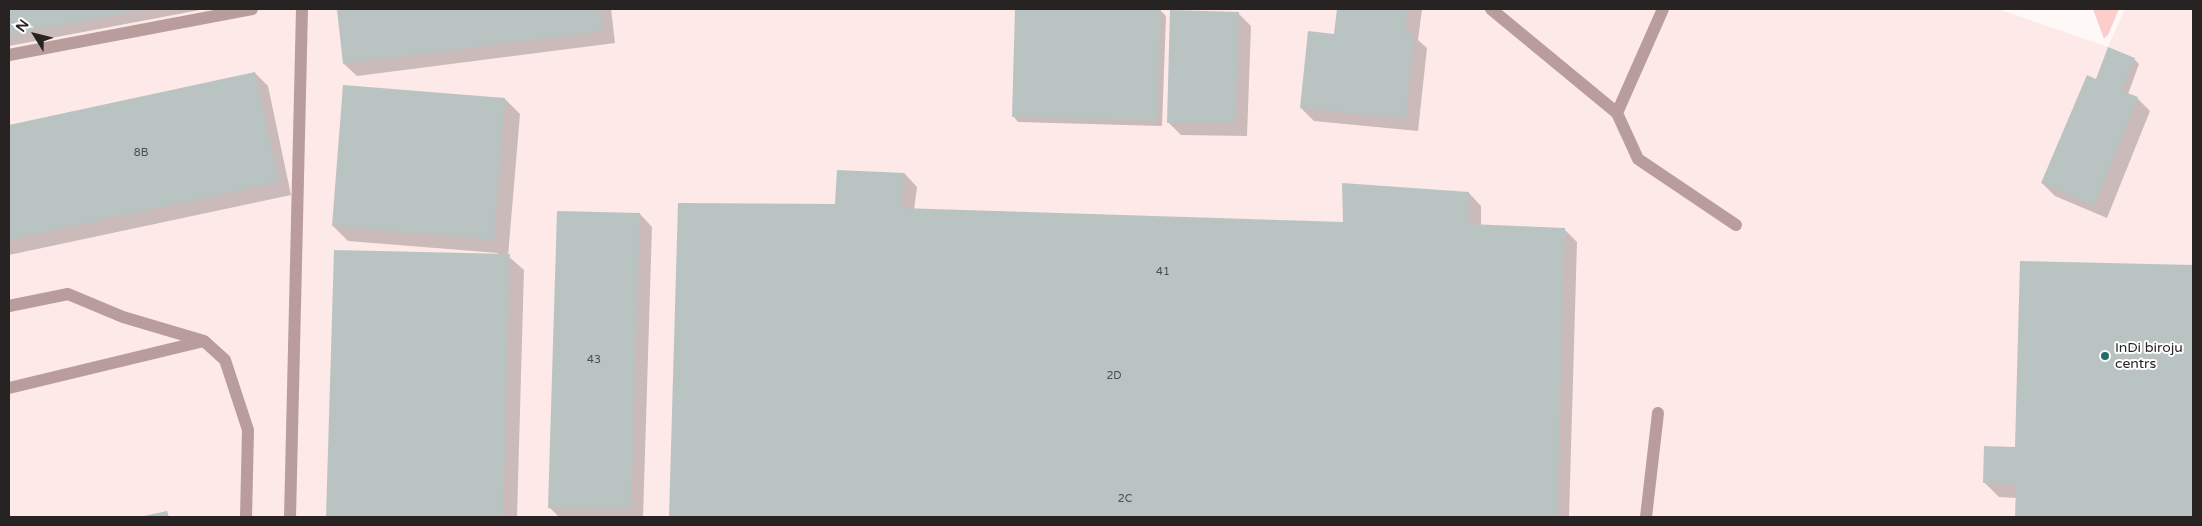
<!DOCTYPE html>
<style>
body{margin:0}
#map{position:relative;width:2202px;height:526px;overflow:hidden;background:#fef8f7;font-family:"Varela Round",sans-serif}
canvas{display:block}
.frame{position:absolute;inset:0;border:10px solid #272323;pointer-events:none}
.north{position:absolute;left:10px;top:10px;width:50px;height:50px;-webkit-text-stroke:4px #fff;paint-order:stroke;rotate:306deg;font-size:14px;font-weight:700;line-height:20px;text-align:center;color:#272323}
.north::after{content:'';display:block;margin:auto;width:18px;height:22px;background:#272323;clip-path:polygon(50% 0,100% 100%,50% 72%,0 100%)}
</style>
<div id="map">
<canvas width="2202" height="526"></canvas>
<div class="frame"></div>
<div class="north">N</div>
</div>
<script>
const context = document.querySelector('canvas').getContext('2d');
context.lineJoin = 'round';
function paint(path, color) {
  context.fillStyle = color;
  context.fill(path, 'evenodd');
}
function toPath(rows) {
  const path = new Path2D();
  for (const r of rows) {
    path.moveTo(r[0], r[1]);
    for (let i = 2; i < r.length; i += 2) path.lineTo(r[i], r[i + 1]);
  }
  return path;
}
function stroke(path, color, width, dash) {
  context.strokeStyle = color;
  context.lineWidth = width;
  context.lineCap = dash ? 'butt' : 'round';
  context.setLineDash(dash || []);
  context.stroke(path);
}
function label(font, color, halo, rows, align = 'center') {
  context.font = font + ' "Varela Round",sans-serif';
  context.lineWidth = 4;
  context.setLineDash([]);
  context.textBaseline = 'middle';
  context.strokeStyle = halo;
  context.fillStyle = color;
  for (const [text, x, y, turn = 0] of rows) {
    context.save();
    context.translate(x, y);
    context.rotate((+turn || 0) * Math.PI / 180);
    context.textAlign = isNaN(turn) ? turn : align;
    if (halo) context.strokeText(text, 0, 0);
    context.fillText(text, 0, 0);
    context.restore();
  }
}
const built = toPath([
 [9,9,1998,9,2108,47,2125,9,2193,9,2193,517,9,517]
]);
const green = toPath([
 [2093,9,2119,9,2108,35,2104,39]
]);
const shadow = toPath([
 [9,9,205,9,9,46],
 [353,9,611,9,615,43,357,76,344,64,338,11],
 [1017,9,1161,11,1166,16,1162,126,1018,122,1014,117],
 [1338,9,1422,9,1418,40,1427,48,1418,131,1314,121,1301,108,1335,35],
 [1238,13,1251,26,1247,136,1181,135,1168,122],
 [2134,59,2139,64,2128,94,2138,99,2150,111,2107,218,2055,196,2042,183,2102,83],
 [255,73,268,86,291,195,9,255,9,126],
 [505,99,520,114,508,256,524,270,517,517,327,517,335,251,498,255,498,253,348,241,333,226],
 [905,174,917,187,914,210,1344,224,1469,193,1481,206,1481,226,1564,229,1577,242,1569,517,670,517,679,204,836,205],
 [640,214,652,227,643,517,559,517,549,507],
 [2021,262,2193,267,2193,517,2016,517,2017,498,1999,497,1984,482,2016,448]
]);
const building = toPath([
 [9,9,142,9,142,10,9,35],
 [343,9,600,9,603,31,343,64,337,10],
 [1015,9,1161,10,1157,121,1012,117],
 [1337,9,1408,9,1405,33,1414,34,1406,119,1300,108,1308,31,1334,34],
 [1170,10,1239,12,1235,124,1167,123],
 [2108,47,2135,58,2122,91,2138,97,2094,206,2041,183,2087,75,2096,79],
 [255,72,279,182,9,240,9,125],
 [343,85,505,98,494,240,332,226],
 [837,170,905,173,901,208,1343,222,1342,183,1469,192,1469,224,1565,228,1557,517,669,517,678,203,835,204],
 [557,211,640,213,631,510,548,508],
 [334,250,510,254,503,517,326,517],
 [2020,261,2193,265,2193,517,2015,517,2016,484,1983,483,1984,446,2015,447],
 [167,511,169,517,144,517,144,516]
]);
const minor = toPath([
 [1491,9,1617,113,1638,159,1736,225],
 [9,55,252,9],
 [1617,113,1663,9],
 [9,306,68,294,123,317,204,341],
 [9,388,204,341,225,360,248,430,246,517],
 [290,517,302,9],
 [1646,517,1658,413]
]);
const markers = [
 [2105,356,5,"#226d67"]
];
const numberNames = [
 ["8B",141,153],
 ["41",1163,272],
 ["43",594,360],
 ["2D",1114,376],
 ["2C",1125,499]
];
const poiNames = [
 ["InDi biroju",2115,348],
 ["centrs",2115,364]
];
paint(built, '#fde9e8');
paint(green, '#fbcecc');
paint(shadow, '#0003');
paint(building, '#b9c4c2');
stroke(minor, '#b89d9c', 12);
for (const [x, y, r, color] of markers) {
  const dot = new Path2D();
  dot.arc(x, y, r, 0, 2 * Math.PI);
  context.fillStyle = color;
  context.fill(dot);
  stroke(dot, '#fff', 2);
}
label('11px', '#4c4b4b', null, numberNames);
label('14px', '#272323', '#fff', poiNames, 'left');
</script>
